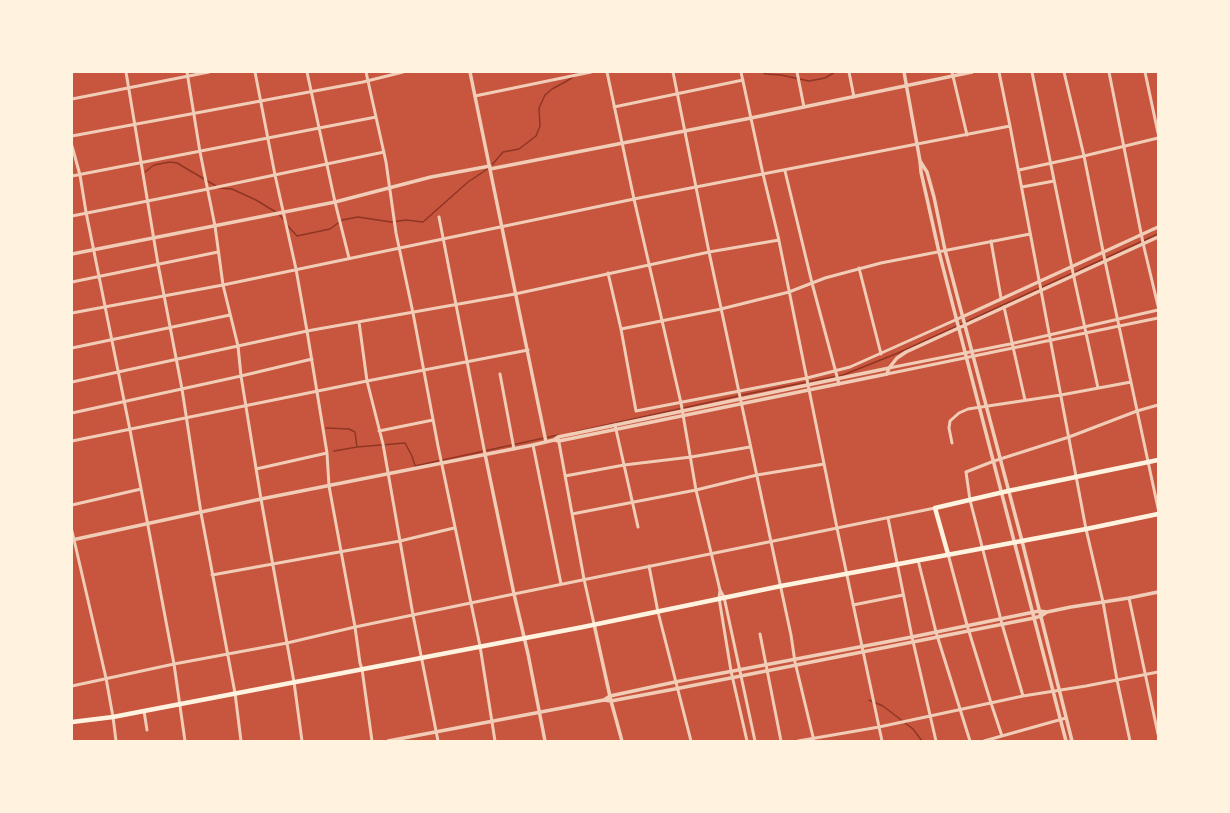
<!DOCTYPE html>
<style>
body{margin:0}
#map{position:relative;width:1230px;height:813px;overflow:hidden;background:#c8553d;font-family:Quicksand,sans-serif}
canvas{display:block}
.frame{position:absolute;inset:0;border:73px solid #fff3e0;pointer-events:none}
</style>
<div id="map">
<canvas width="1230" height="813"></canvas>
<div class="frame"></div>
</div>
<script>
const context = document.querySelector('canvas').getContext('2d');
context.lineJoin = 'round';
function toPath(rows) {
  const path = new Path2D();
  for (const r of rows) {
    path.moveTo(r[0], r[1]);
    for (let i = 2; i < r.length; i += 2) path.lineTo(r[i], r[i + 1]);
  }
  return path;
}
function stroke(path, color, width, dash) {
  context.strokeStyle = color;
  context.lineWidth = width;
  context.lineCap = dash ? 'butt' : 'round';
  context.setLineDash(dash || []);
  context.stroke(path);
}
const stream = toPath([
 [762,72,766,74,781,75,809,81,825,78,835,72],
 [491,166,503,152,519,149,536,136,540,126,539,108,545,95,552,89,565,82,573,77],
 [145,172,154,165,170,162,177,163,216,186],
 [219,188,232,189,256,200,279,214,284,220],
 [287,225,297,236,330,229,342,220,358,217,391,222,406,220,423,222,468,182,489,168],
 [326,428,349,429,355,432,357,447,405,443,412,456,415,466,558,435],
 [574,432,747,394,843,375,898,353,955,327,1158,234],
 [334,451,357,447],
 [869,700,883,706,913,729,922,741]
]);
const minor = toPath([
 [126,72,158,264,182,389,201,513,235,693,241,741],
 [187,72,200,152,215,226,223,285,238,346,241,376,261,499,294,682,302,741],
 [255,72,275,175,296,269,307,331,327,453,329,486,355,627,360,663,362,669,372,741],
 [307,72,335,202,349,258],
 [366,72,386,162,396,233,413,313,438,446,480,646,495,741],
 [607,72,634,199,681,403,696,490,720,590,724,597,755,741],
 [673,72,709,252,791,635,795,662,814,741],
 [741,72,763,174,778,236,837,528,882,741],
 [797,72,804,107],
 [849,72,854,97],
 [952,72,967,135],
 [999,72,1010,126,1086,529,1103,602,1117,680,1130,741],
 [1032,72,1073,273,1098,388],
 [1064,72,1084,156,1105,261,1158,508],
 [1109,72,1143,243,1158,306],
 [1145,72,1158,133],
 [475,96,591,72],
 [72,99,209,72],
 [614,107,743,80],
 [72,136,363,82,403,72],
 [72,146,80,175,86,212,130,430,174,664,185,741],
 [1019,170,1084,156,1158,138],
 [785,171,812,283,839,384],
 [72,176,376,117],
 [1022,187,1054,181],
 [72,216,208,189,384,152],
 [439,217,485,454],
 [991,241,1001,298],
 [859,268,881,354],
 [608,273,621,329,636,411,807,378,850,367,962,317],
 [72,282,218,252],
 [1004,307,1025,400],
 [72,313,223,285,634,199,1010,126],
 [359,322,367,381,383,444,413,615,438,741],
 [621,329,721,309,789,292,825,278,881,263,1030,234],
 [72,348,230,315],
 [889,368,1010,344,1158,310],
 [500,374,514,449],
 [887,374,1158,318],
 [72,382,307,331,515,294,709,252,779,240],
 [72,413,241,376,312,359],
 [615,425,638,527],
 [379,431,433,420],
 [558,437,584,579,594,624],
 [72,441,367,381,528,350],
 [952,443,949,428,950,421,959,413,968,409,1061,395,1131,382],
 [533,445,561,584],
 [256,469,327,453],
 [565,476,624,465,691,457,750,447],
 [72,505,141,489],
 [572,514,696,490,757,475,824,464],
 [888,518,912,637,936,741],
 [72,531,106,678,113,717,116,741],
 [948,554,967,625,991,703,1002,736],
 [918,560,936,632,970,741],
 [649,566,658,612,691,741],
 [212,575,400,541,454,528],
 [720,590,719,598,731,671,747,741],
 [1129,598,1158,734],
 [853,605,903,595],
 [760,634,781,741],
 [72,686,174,664,287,643,355,627,514,594,935,508],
 [1023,696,1002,624,970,500,966,472,994,461,1069,437,1137,411,1158,405],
 [144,711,147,730],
 [798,741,879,727,1023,696,1086,686,1158,672],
 [984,741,1066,718]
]);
const tertiary = toPath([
 [470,72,546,442],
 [904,72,920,161,921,172,939,252,1066,741],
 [920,161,927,172,934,197,945,250,1022,541,1072,741],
 [490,169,751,118,972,72],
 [72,254,335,202,431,177,490,166],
 [962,317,1158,227],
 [554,440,559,441,887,374,889,368,897,358,906,352,1158,237],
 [485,454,514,594,528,654,545,741],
 [72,540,261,499,533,445,554,440,558,437,889,368],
 [594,624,611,701,622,741],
 [604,700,610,696,675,682,912,637,1039,611,1047,612],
 [388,741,604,700,611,701,680,688,1034,618,1041,616,1047,612,1071,607,1129,598,1158,592]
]);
const primary = toPath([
 [948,554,935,508,1008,491,1158,460],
 [72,722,113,717,144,711,583,627,781,586,1086,529,1158,514]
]);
stroke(stream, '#8f3625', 1.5);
stroke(minor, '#f1ccb7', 3);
stroke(tertiary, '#f1ccb7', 3.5);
stroke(primary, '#fff3e0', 4.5);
</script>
